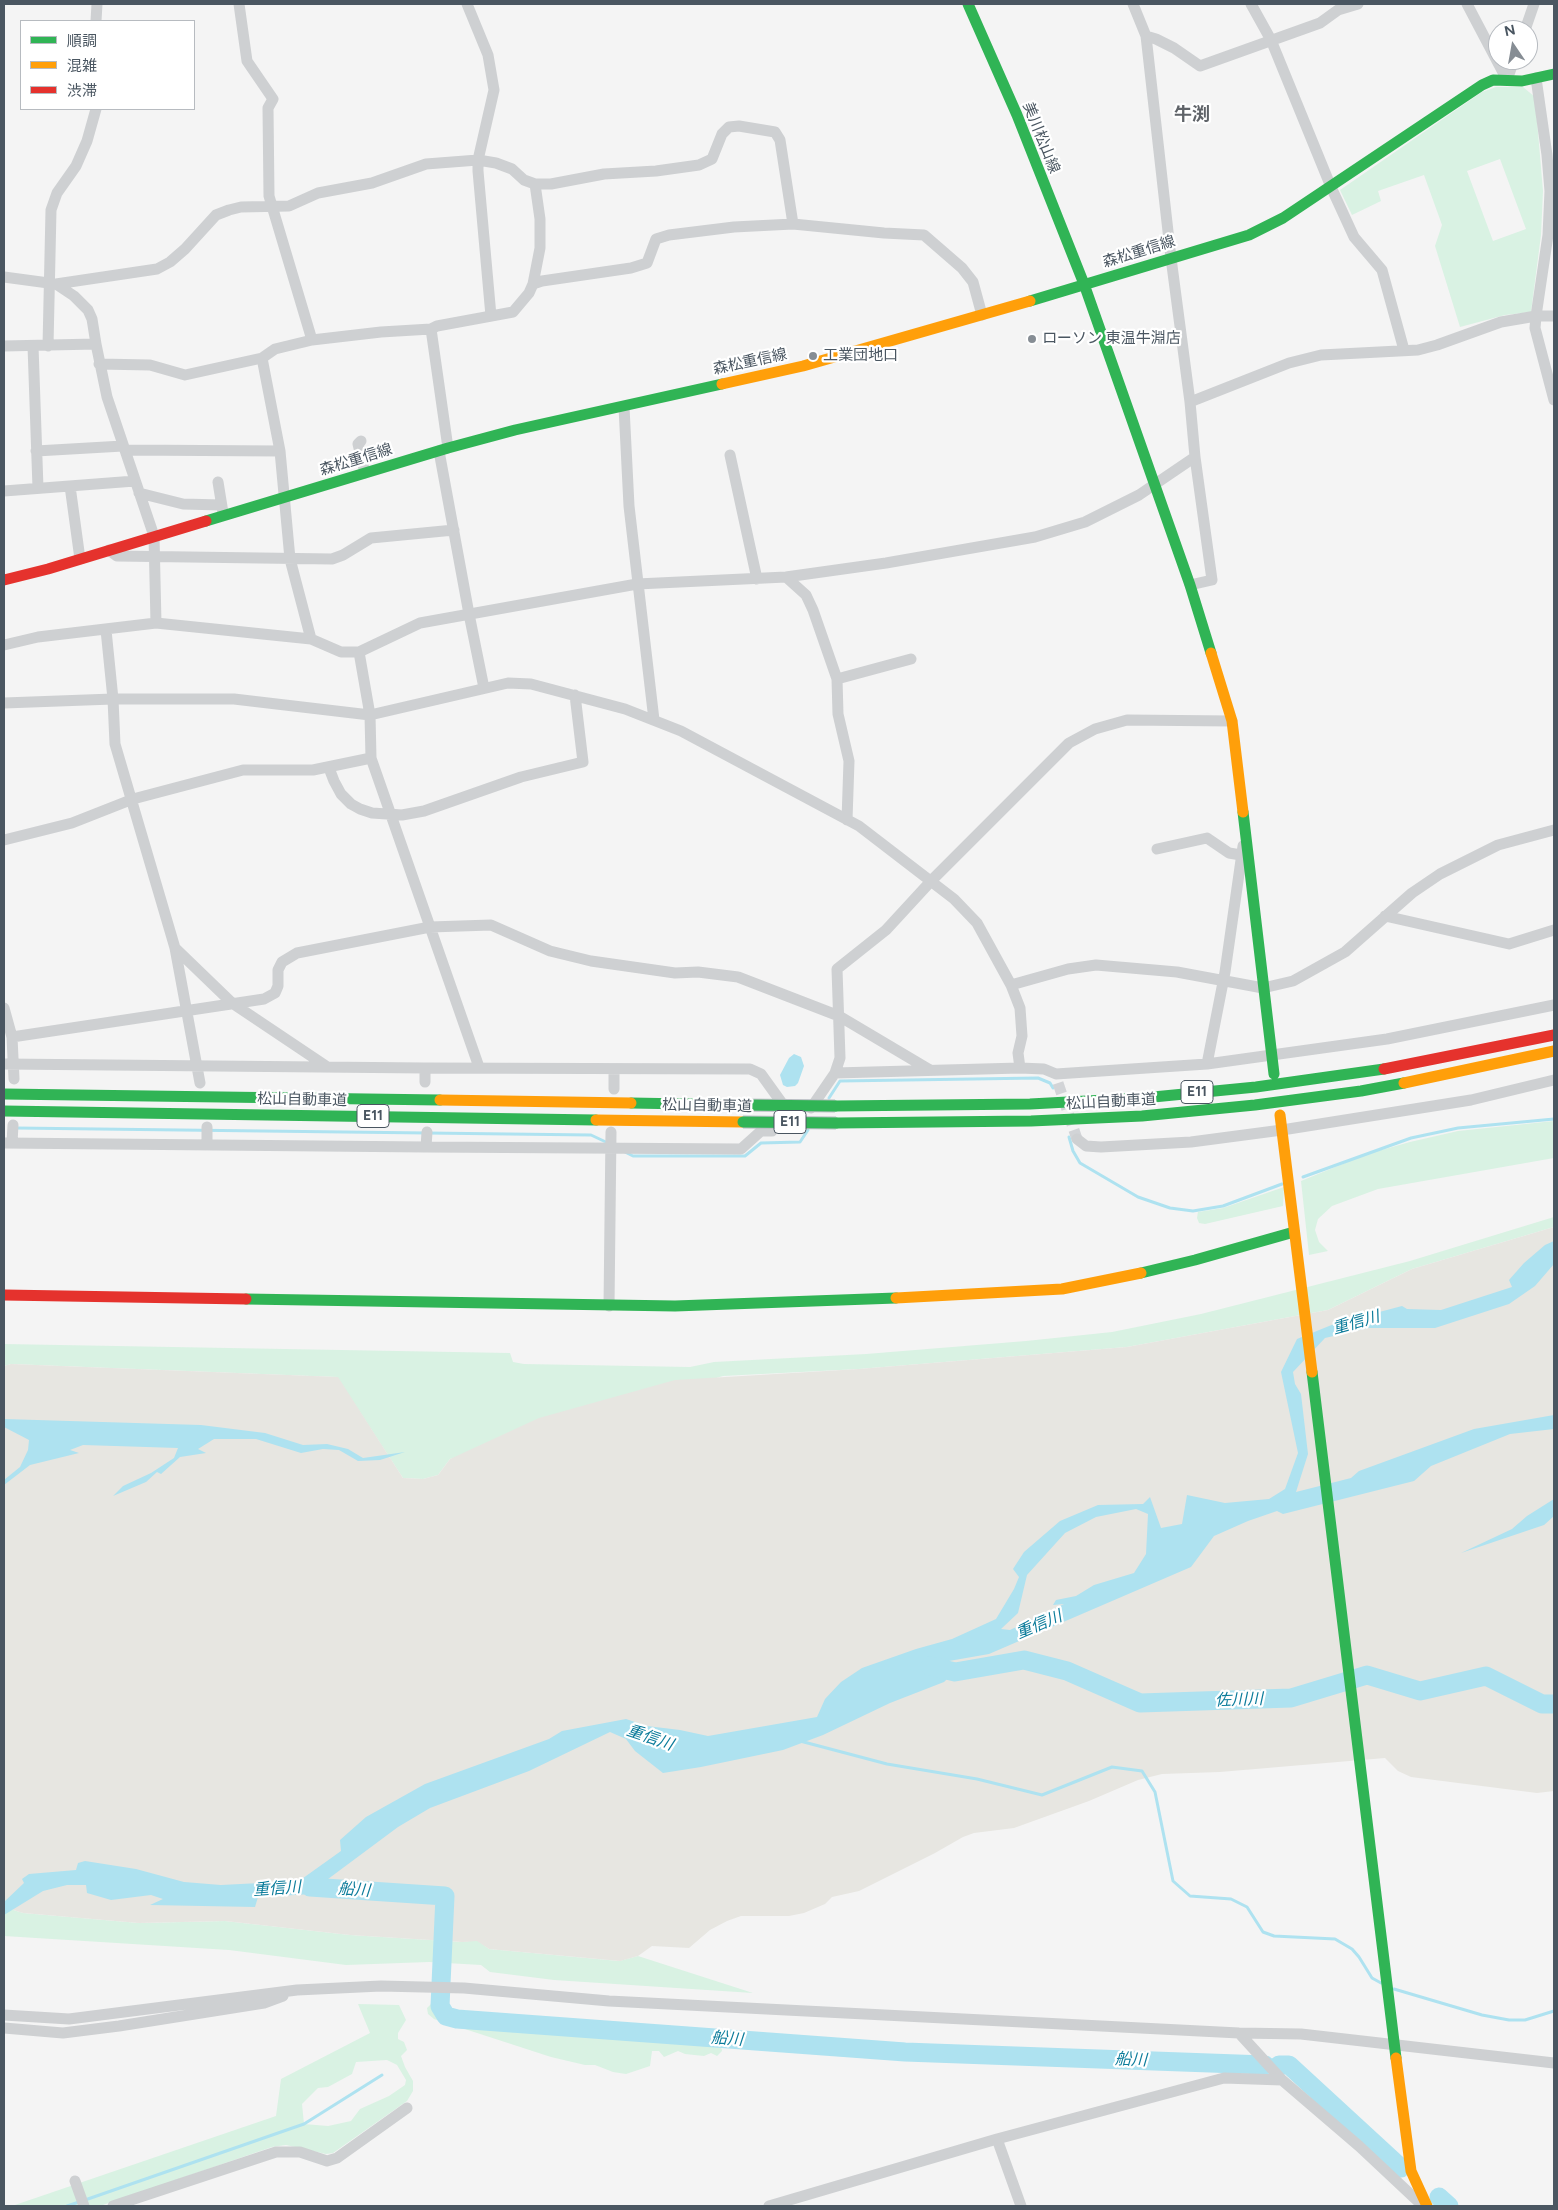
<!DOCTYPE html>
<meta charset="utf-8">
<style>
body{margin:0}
#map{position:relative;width:1558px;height:2210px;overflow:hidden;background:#f4f4f4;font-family:Figtree,"Noto Sans JP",sans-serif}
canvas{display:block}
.frame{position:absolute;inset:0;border:5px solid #4a5661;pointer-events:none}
.legend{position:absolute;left:20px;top:20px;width:175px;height:90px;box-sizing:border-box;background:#fff;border:1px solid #b7bbc0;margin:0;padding:6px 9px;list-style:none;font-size:15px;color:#4a5661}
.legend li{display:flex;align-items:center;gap:10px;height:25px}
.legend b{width:25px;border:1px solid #b7bbc0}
.north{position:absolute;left:1488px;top:20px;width:50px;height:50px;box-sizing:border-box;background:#fff;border:1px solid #b7bbc0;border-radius:50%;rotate:348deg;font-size:14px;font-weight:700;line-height:20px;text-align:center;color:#4a5661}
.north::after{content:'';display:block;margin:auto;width:18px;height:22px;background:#868d94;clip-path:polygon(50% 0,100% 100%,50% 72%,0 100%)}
</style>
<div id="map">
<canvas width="1558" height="2210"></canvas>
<div class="frame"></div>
<ul class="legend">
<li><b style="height:6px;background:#30b455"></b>順調</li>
<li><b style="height:6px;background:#ff9f0a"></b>混雑</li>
<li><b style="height:6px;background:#e5322d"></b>渋滞</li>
</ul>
<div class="north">N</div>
</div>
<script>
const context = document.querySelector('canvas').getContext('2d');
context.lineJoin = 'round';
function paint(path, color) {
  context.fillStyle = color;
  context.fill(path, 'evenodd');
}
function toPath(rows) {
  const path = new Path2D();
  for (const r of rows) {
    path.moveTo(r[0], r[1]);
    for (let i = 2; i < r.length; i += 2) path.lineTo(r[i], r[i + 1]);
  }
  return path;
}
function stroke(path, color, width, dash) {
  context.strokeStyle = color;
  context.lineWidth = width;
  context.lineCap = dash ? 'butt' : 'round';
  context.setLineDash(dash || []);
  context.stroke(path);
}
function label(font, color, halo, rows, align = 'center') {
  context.font = font + ' Figtree,"Noto Sans JP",sans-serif';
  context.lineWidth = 4.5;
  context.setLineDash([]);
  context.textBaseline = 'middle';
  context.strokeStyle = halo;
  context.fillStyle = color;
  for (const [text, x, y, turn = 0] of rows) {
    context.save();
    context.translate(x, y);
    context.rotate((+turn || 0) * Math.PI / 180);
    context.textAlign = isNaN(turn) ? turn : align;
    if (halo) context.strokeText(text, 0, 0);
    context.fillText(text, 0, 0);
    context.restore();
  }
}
const green = toPath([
 [1496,87,1523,87,1535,97,1543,191,1541,235,1531,312,1505,315,1460,327,1435,246,1442,225,1424,175,1378,191,1381,201,1352,215,1340,190,1482,92],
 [1500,159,1526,229,1493,241,1467,171],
 [1554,1121,1554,1158,1378,1189,1332,1206,1318,1219,1315,1230,1319,1242,1328,1251,1309,1255,1301,1181,1367,1154,1410,1142,1458,1131],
 [1284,1187,1283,1206,1205,1224,1199,1223,1197,1218,1198,1212,1223,1208],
 [1554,1217,1554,1227,1412,1269,1328,1310,1127,1347,859,1369,723,1376,450,1459,438,1475,423,1479,403,1478,337,1377,11,1364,4,1366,4,1344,510,1353,513,1362,524,1364,690,1367,714,1362,866,1354,1026,1341,1112,1332,1201,1314,1410,1261],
 [4,1907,23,1913,139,1923,225,1921,350,1935,463,1942,477,1940,489,1949,619,1961,638,1956,753,1993,554,1980,490,1972,481,1965,429,1962,346,1965,229,1950,4,1936],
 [432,2003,436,2004,444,2017,451,2020,716,2042,721,2045,722,2051,717,2056,711,2053,704,2056,685,2054,678,2051,664,2057,659,2051,652,2051,650,2066,626,2074,613,2072,595,2065,585,2065,551,2057,434,2019,428,2014,427,2008],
 [358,2004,399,2005,406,2020,398,2033,398,2039,404,2042,407,2050,401,2056,405,2067,413,2081,413,2091,407,2101,333,2153,326,2154,286,2145,272,2147,100,2206,12,2206,276,2116,281,2079,370,2033],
 [387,2060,397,2065,406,2080,405,2085,389,2096,360,2109,351,2121,328,2126,304,2124,302,2104,318,2088,328,2087,352,2074,356,2062]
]);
const sand = toPath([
 [1554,1227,1554,1791,1537,1793,1411,1777,1398,1771,1385,1758,1220,1772,1162,1774,1138,1780,1089,1801,1014,1828,974,1833,963,1837,935,1853,859,1891,832,1897,825,1904,804,1913,789,1916,741,1916,727,1921,710,1930,689,1948,652,1946,638,1956,620,1961,489,1949,477,1941,463,1942,350,1935,225,1921,139,1923,23,1913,4,1907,4,1366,11,1364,338,1377,403,1478,423,1479,438,1475,450,1459,539,1418,675,1380,859,1369,1127,1347,1328,1310,1412,1269]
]);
const water = toPath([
 [794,1054,801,1057,804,1066,798,1083,795,1086,787,1087,783,1085,780,1075,789,1058],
 [1554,1241,1554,1264,1535,1286,1509,1304,1435,1328,1368,1328,1325,1338,1293,1372,1295,1384,1301,1394,1308,1454,1296,1492,1351,1478,1359,1471,1474,1429,1554,1415,1554,1429,1510,1434,1431,1466,1414,1481,1283,1514,1277,1511,1248,1521,1214,1536,1191,1567,989,1654,949,1661,959,1667,944,1682,890,1703,823,1735,783,1750,701,1767,663,1773,635,1751,626,1739,610,1732,529,1771,430,1808,398,1827,324,1882,313,1894,258,1897,255,1907,150,1905,163,1899,151,1895,111,1900,87,1893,86,1885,67,1885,43,1891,4,1915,4,1902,24,1883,22,1879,29,1874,76,1870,78,1863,85,1861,136,1869,184,1882,221,1885,299,1881,341,1851,340,1840,366,1817,425,1784,549,1739,562,1731,626,1719,647,1726,680,1730,708,1736,817,1717,825,1699,841,1682,862,1668,916,1649,952,1639,996,1619,1014,1589,1019,1577,1013,1569,1024,1552,1060,1521,1098,1505,1143,1504,1150,1497,1161,1528,1182,1524,1187,1495,1225,1503,1269,1499,1285,1489,1298,1453,1281,1372,1297,1339,1334,1324,1402,1306,1407,1309,1441,1310,1512,1287,1509,1280,1524,1263,1545,1245],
 [1136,1509,1148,1514,1146,1554,1134,1573,1094,1585,1076,1596,1056,1600,1053,1605,1064,1604,1010,1630,1001,1629,1018,1613,1027,1575,1065,1533,1096,1517],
 [4,1419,201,1425,265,1433,303,1445,327,1444,348,1449,363,1458,405,1452,380,1460,358,1461,339,1450,323,1449,301,1453,256,1439,214,1439,198,1449,206,1453,180,1457,161,1474,157,1472,146,1482,113,1496,123,1486,151,1473,174,1458,178,1448,83,1445,70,1450,79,1453,30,1465,4,1485,4,1491,4,1480,20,1467,28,1450,29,1440,4,1427],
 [1554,1499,1554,1516,1544,1525,1461,1553,1512,1529,1527,1516]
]);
const stream = toPath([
 [829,1098,840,1081,1038,1078,1050,1083,1053,1088],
 [16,1128,591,1135,608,1143],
 [1069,1137,1073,1151,1080,1163,1138,1197,1170,1208,1193,1211,1223,1206,1282,1184],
 [625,1152,633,1156,745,1156,761,1143,800,1142,808,1130],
 [1303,1177,1411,1138,1458,1128,1554,1119],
 [800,1741,887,1764,977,1779,1042,1795,1112,1767,1142,1771,1155,1792,1173,1881,1190,1896,1231,1899,1247,1907,1263,1932,1274,1936,1335,1939,1352,1949,1359,1957,1372,1978,1381,1983],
 [1394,1989,1482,2015,1509,2020,1525,2020,1554,2011],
 [85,2200,304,2124,382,2075],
 [67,2206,79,2202]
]);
const river = toPath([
 [930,1666,955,1672,1024,1660,1067,1671,1140,1703,1291,1698,1367,1675,1420,1691,1486,1676,1542,1704,1554,1704],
 [310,1887,445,1896,440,2006,446,2016,457,2019,905,2052,1265,2065],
 [1279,2065,1289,2065,1401,2168],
 [1439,2197,1449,2206]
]);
const streetTunnel = toPath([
 [1058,1083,1077,1139]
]);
const street = toPath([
 [239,4,247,61,273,99,268,108,269,196,312,340],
 [467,4,488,55,494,90,478,160,478,171,491,316],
 [1133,4,1146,36,1171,258,1190,402],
 [1251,4,1271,40,1331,187,1354,237,1382,270,1404,350],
 [1467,4,1507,80],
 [96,21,97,4],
 [1525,30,1534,4],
 [1146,36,1156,39,1174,48,1200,66,1320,23,1338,10,1358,4],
 [1536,78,1547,155,1550,191,1548,235,1536,316,1554,316],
 [1507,80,1514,60],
 [4,277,56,284,157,269,170,262,185,249,216,215,229,210,241,207,289,206,318,193,372,183,426,164,478,160,496,163,512,169,524,180,535,184,551,184,604,174,656,171,699,165,712,159,722,134,729,127,739,126,775,132,780,140,793,224],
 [56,284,74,296,88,310,92,319,96,344],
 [533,284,540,248,540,219,535,184],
 [4,346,96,344,107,397,154,536,156,623],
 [33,346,38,488],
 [48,346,51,210,57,193,76,166,87,141,96,109],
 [262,358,280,451,290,559,311,639],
 [99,364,150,365,185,375,262,358,275,349,312,340,381,332,431,329],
 [624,407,629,506,654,720],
 [361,441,358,444,365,473],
 [448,448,431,329,437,326,513,312,529,293,533,284,542,281,631,268,647,263,656,239,669,235,734,227,793,224,884,233,924,235,962,268,973,282,982,315],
 [125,450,280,451],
 [36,451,123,446],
 [439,451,469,614,484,688],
 [730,455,757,579],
 [218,482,223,513],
 [70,486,80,559],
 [4,491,135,481],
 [139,493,183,504,221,505],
 [109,550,117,556,332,559,343,555,371,538,454,530],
 [786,577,806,595,813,610,837,679,838,714,849,761,847,820],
 [1190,585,1212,580,1195,457],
 [106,630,113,699,115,744,175,948,232,1003,326,1066],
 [4,645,38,637,156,623,311,639,341,652,359,652,420,623,637,584,786,577,886,563,1035,537,1085,522,1139,495,1195,457,1190,402,1289,363,1321,355,1418,350,1437,345,1501,322,1536,316,1535,328,1554,400],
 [359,652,370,715,371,758,479,1067],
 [837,679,911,659],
 [4,703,113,699,234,699,370,715,508,683,531,684,625,709,681,731,859,826,954,899,977,923,1011,985,1020,1008,1022,1036,1018,1053,1020,1068],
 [329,768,334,781,341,794,351,804,360,809,372,813,402,815,424,811,521,777,583,762,575,695],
 [4,840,72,823,133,799,243,770,313,770,371,758],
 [1157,849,1207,838,1229,853,1241,855],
 [1385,916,1509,944,1554,930],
 [175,948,200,1083],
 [1011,985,1068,969,1096,965,1177,972,1263,988,1293,981,1345,952,1412,893,1440,874,1498,845,1554,830],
 [4,1008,12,1037,14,1079],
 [12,1037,264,999,275,993,278,986,278,970,282,962,297,953,430,927,491,925,550,951,591,961,675,973,698,972,738,977,839,1016,930,1070],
 [4,1064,425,1068,750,1069,761,1074,784,1106],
 [1207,1064,1225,972,1243,846],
 [425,1068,425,1082],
 [835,1073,840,1058,837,969,886,930,932,880,1069,743,1095,729,1127,720,1232,721],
 [614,1089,614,1069],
 [811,1108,835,1073,1020,1068,1044,1069,1056,1074,1207,1064,1387,1039,1554,1005],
 [207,1127,207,1145],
 [1077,1139,1086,1146,1101,1147,1191,1142,1282,1130,1471,1100,1554,1080],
 [4,1143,426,1147,427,1132],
 [12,1143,13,1125],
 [426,1147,741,1149,761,1131,772,1131],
 [609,1306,611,1132],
 [4,2015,69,2019,297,1990,381,1986,464,1988,609,2001,1239,2033,1301,2034,1554,2063],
 [4,2028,63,2033,119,2026,264,2003,283,1996],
 [1239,2033,1282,2080,1359,2146,1423,2206],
 [997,2139,1021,2206],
 [75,2181,84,2206],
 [113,2206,276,2152,300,2152,327,2161,337,2158,407,2108],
 [769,2206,997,2139,1224,2078,1282,2080]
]);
const fast = toPath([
 [968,4,1017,115,1084,284,1190,585,1211,653],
 [1030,301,1249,235,1283,218,1482,85,1493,80,1522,81,1554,74],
 [206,521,448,448,515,430,722,384],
 [1243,812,1274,1074],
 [4,1094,440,1100],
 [631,1103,743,1105],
 [835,1106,1030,1104,1143,1098,1256,1087,1384,1069],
 [4,1111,596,1120],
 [836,1123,1031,1121,1142,1116,1255,1105,1361,1091,1404,1083],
 [1141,1273,1195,1260,1294,1232],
 [246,1299,675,1306,896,1298],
 [1312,1372,1396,2058]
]);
const slow = toPath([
 [722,384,803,366,1030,301],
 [1211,653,1232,721,1243,812],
 [1404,1083,1554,1051],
 [440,1100,631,1103],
 [1280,1115,1312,1372],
 [596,1120,743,1122],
 [896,1298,1062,1289,1141,1273],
 [1396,2058,1411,2171,1427,2206]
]);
const jam = toPath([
 [4,580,48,569,206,521],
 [1384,1069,1554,1035],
 [4,1295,246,1299]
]);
const fastBridge = toPath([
 [743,1105,835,1106],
 [743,1122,836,1123]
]);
const markers = [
 [1032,339,5,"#868d94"],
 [813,356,5,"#868d94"]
];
const shields = [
 [1197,1092,32],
 [373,1116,32],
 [790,1122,32]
];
const shieldNames = [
 ["E11",1197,1092],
 ["E11",373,1116],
 ["E11",790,1122]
];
const streetNames = [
 ["美川松山線",1041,138,68],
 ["森松重信線",1139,252,-17],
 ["森松重信線",750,362,-12],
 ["森松重信線",356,460,-17],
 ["松山自動車道",302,1100,1],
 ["松山自動車道",1111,1102,-3],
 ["松山自動車道",707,1106,1]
];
const poiNames = [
 ["ローソン 東温牛淵店",1042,339],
 ["工業団地口",823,356]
];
const waterNames = [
 ["重信川",1356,1323,-16],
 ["重信川",1039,1625,-23],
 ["佐川川",1239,1700,-2],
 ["重信川",650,1738,19],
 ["重信川",277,1889,-4],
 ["船川",354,1890,4],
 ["船川",727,2039,4],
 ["船川",1131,2060,2]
];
const quarterNames = [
 ["牛渕",1192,115]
];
paint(green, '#d9f2e3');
paint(sand, '#e7e6e1');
paint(water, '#aee2f0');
stroke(stream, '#aee2f0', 3);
stroke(river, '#aee2f0', 19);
stroke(streetTunnel, '#d2d4d7', 11, [11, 5.5]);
stroke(street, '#ced0d2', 11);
stroke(fast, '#30b455', 11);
stroke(slow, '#ff9f0a', 11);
stroke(jam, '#e5322d', 11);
stroke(fastBridge, '#b9bec3', 13, []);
stroke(fastBridge, '#30b455', 11);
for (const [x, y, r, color] of markers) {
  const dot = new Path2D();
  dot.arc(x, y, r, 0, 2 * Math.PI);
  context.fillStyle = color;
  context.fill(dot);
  stroke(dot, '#fff', 2);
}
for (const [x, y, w] of shields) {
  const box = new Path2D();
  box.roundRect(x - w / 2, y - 11.5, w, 23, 4);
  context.fillStyle = '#fff';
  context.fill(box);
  stroke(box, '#4a5661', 1);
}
label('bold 14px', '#4a5661', null, shieldNames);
label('15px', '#4a5661', '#fff', streetNames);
label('15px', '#4a5661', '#fff', poiNames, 'left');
label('italic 16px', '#0c7c9b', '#fff', waterNames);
label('bold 18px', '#5f6368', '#fff', quarterNames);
</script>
